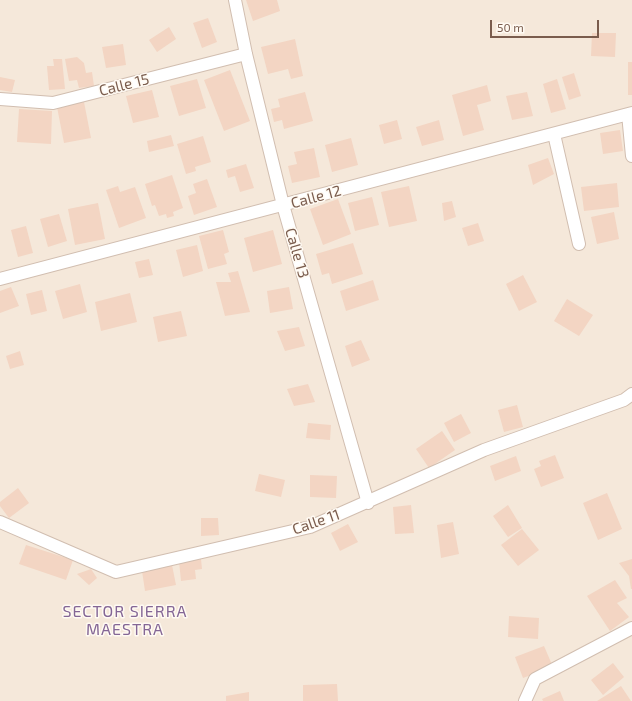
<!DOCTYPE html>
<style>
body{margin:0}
#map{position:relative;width:632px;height:701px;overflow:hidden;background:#fdf6ec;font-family:"Exo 2",sans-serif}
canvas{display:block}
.scale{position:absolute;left:490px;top:20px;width:109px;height:18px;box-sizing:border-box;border:2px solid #7a5c4d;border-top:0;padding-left:5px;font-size:12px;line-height:14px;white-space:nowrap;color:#7a5c4d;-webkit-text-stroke:3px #fffaf3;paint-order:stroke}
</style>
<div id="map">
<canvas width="632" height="701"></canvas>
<div class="scale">50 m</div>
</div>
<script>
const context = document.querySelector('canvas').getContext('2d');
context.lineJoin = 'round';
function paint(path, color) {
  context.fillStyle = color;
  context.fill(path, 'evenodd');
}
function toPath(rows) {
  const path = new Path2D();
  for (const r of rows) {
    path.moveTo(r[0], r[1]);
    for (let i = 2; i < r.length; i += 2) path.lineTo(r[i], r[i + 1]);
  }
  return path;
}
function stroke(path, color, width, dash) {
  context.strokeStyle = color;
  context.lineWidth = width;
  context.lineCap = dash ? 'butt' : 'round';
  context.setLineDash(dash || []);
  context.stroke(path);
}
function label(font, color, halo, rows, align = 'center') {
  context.font = font + ' "Exo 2",sans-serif';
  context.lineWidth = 3;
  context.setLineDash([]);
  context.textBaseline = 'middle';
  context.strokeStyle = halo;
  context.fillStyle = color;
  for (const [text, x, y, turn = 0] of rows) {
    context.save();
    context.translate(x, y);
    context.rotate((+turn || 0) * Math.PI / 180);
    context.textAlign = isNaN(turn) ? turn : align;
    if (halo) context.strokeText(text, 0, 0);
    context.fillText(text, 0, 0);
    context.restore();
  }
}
const residential = toPath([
 [0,0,632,0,632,701,0,701]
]);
const building = toPath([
 [246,0,277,0,280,11,253,21],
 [208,18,217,42,202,48,193,23],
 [169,27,176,39,157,52,149,40],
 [592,33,616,33,615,57,591,56],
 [295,39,303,76,291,79,288,69,268,74,261,47],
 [123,44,126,65,106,68,102,47],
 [77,57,84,63,86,73,92,72,94,86,79,88,77,80,69,81,65,59],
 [53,59,62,59,65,89,49,90,47,66,54,66],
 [628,62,632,62,632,95,628,95],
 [230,70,250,121,224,131,204,80],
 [574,73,581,96,569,100,562,77],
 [0,77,15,80,12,92,0,90],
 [197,79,206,108,179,116,170,86],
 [557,79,566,109,551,113,543,84],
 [487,85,491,101,477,105,484,130,463,136,452,95],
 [152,90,159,117,133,123,126,96],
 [305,92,313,121,284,129,282,120,274,122,271,109,280,107,278,99],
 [527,92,533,116,512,120,506,96],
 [84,102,91,138,64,143,57,107],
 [19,109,52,111,51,144,17,142],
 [397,120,402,139,384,144,379,125],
 [439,120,444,140,422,146,416,127],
 [620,130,623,151,603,154,600,133],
 [171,135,174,146,149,152,147,141],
 [203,136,211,162,195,167,196,171,186,174,177,144],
 [351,138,358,165,332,172,325,145],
 [314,148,320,177,292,183,288,166,297,164,294,152],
 [548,158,554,174,533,185,528,165],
 [246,164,254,188,240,192,235,176,228,178,226,170],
 [172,175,183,208,173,212,174,216,167,218,166,214,159,216,155,205,152,206,145,184],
 [207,179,217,207,194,215,188,196,196,193,193,184],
 [617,183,619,207,584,211,581,187],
 [118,186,120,192,135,187,146,218,119,228,106,190],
 [409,186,417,221,389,227,381,192],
 [372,197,379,225,355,231,348,203],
 [338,199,351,234,323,245,310,209],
 [452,201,456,217,444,221,442,203],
 [98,203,105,239,75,245,68,209],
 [614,212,619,239,597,244,591,217],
 [59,214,67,241,48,247,40,219],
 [478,223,484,241,468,246,462,228],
 [26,226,33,253,18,257,11,230],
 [223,230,229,252,224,254,227,264,208,269,199,236],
 [273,230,282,264,253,272,244,238],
 [353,243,363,274,332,284,329,273,322,275,316,254],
 [197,245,203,271,183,277,176,250],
 [149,259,153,275,139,278,135,262],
 [238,271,250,312,225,316,216,282,231,282,228,273],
 [523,275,537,302,519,311,506,284],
 [373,280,379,300,346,311,340,291],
 [80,284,87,312,63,319,55,291],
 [11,287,19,306,0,313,0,291],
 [289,287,293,309,270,313,267,291],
 [42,290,47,311,31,315,26,294],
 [130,293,137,322,101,331,95,302],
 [567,299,593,315,579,336,554,321],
 [181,311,187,336,158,342,153,317],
 [299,327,305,346,285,351,277,331],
 [361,340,370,360,352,367,345,346],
 [20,351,24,365,10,369,6,356],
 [308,384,315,402,294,406,287,389],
 [517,405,523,427,504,432,498,410],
 [461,414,471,433,454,442,444,423],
 [308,423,331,425,330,440,306,438],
 [442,431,455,450,429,468,416,449],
 [555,455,564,478,541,487,534,469,541,466,539,461],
 [516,456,521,471,495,481,490,466],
 [259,474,285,480,281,497,255,491],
 [310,475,337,476,336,498,310,497],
 [18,488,29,503,9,518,0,506,0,502],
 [607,493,622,529,598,540,583,503],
 [411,505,414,533,395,534,393,507],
 [508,505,522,528,508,537,493,516],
 [201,518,218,518,219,535,201,536],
 [453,522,459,554,441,558,437,525],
 [348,524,358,542,340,551,331,533],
 [522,529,539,550,518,566,501,545],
 [26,545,73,560,66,580,19,564],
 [201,559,202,569,195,570,196,579,181,581,179,561],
 [632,559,632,589,631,589,629,576,619,563],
 [172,565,176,585,145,591,142,571],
 [91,569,97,578,89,585,77,574],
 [615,580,627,598,617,603,629,617,610,631,587,596],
 [509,616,539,618,538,639,508,637],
 [544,646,553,667,523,678,515,657],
 [613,663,624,677,603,695,591,680],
 [337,684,338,701,303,701,303,685],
 [621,686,631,701,597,701],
 [560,691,564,701,543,701,542,699],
 [249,692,249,701,226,701,226,696]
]);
const minor = toPath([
 [235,0,246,54,283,205,368,503],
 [0,99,53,103,246,54],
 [628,114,632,156],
 [554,134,579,244],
 [0,279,632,113],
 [0,522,116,572,310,527,484,450,624,400,632,394],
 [525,701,535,679,632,628]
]);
const streetNames = [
 ["Calle 15",124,85,-14],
 ["Calle 12",316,197,-15],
 ["Calle 13",297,253,74],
 ["Calle 11",316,522,-19]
];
const neighbourhoodNames = [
 ["SECTOR SIERRA",125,612],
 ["MAESTRA",125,630]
];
paint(residential, '#f5e8da');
paint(building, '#f3d5c3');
stroke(minor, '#d1beb0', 14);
stroke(minor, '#fff', 12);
label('15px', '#7a5c4d', '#fffaf3', streetNames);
context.letterSpacing = '1px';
label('16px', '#846695', '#fffaf3', neighbourhoodNames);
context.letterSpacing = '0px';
</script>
